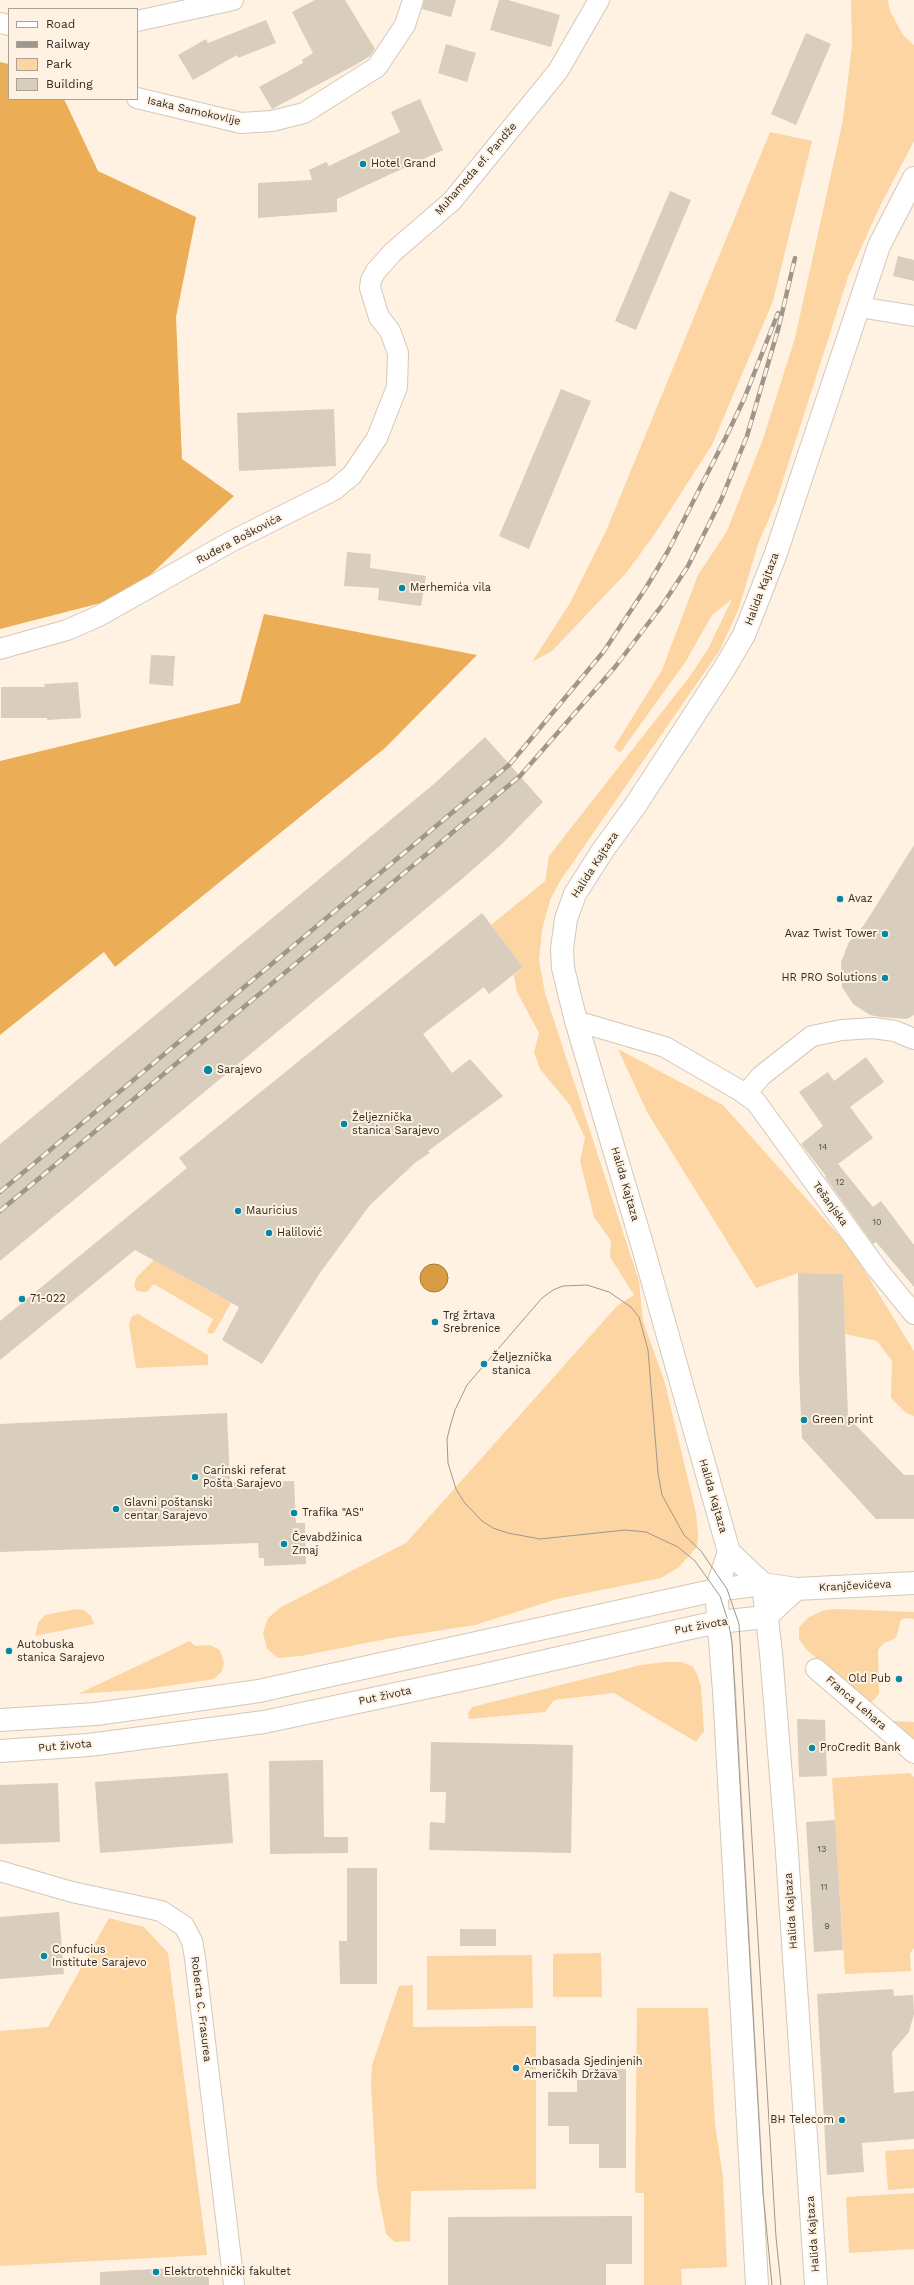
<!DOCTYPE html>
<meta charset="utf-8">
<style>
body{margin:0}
#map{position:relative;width:914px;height:2285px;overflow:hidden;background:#fff2e2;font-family:"Work Sans",sans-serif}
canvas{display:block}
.legend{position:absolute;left:8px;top:8px;width:130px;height:92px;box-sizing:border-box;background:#fff2e2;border:1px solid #aba296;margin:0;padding:5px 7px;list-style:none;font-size:12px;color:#2d2923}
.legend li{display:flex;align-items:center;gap:8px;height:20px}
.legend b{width:20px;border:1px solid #aba296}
</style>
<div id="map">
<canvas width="914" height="2285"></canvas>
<ul class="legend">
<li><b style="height:5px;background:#fff"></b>Road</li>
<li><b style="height:5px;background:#a0978c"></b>Railway</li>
<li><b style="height:11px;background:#fcd5a2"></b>Park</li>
<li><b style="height:11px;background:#d9cdbd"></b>Building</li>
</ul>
</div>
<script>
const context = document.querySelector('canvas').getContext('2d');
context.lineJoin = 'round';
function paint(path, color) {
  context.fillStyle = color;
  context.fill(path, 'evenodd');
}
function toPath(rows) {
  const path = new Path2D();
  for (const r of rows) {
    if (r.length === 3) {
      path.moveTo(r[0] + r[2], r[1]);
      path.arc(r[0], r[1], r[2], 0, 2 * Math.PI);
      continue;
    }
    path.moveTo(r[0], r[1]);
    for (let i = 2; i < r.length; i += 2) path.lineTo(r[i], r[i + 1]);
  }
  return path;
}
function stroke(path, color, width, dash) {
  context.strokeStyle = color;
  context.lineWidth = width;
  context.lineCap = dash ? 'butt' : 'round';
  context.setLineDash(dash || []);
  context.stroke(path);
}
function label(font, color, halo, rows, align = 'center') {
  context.font = font + ' "Work Sans",sans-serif';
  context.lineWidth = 4;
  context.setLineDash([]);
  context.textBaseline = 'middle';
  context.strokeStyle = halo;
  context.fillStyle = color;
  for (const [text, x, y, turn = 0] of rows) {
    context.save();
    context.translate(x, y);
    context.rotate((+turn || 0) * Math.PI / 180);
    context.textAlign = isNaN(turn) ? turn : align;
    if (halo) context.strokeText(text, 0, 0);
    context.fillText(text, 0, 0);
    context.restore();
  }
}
const green = toPath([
 [851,0,888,0,890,11,903,35,914,45,914,141,880,206,848,277,776,502,758,544,739,608,720,650,560,881,550,900,542,930,539,961,545,993,639,1281,643,1321,665,1383,696,1513,698,1535,697,1547,679,1567,661,1578,557,1599,475,1625,391,1638,301,1656,278,1658,267,1649,263,1633,268,1618,281,1607,406,1543,617,1306,634,1295,610,1257,611,1241,594,1217,580,1161,585,1138,570,1105,540,1069,534,1052,539,1033,517,992,514,975,523,967,491,925,545,881,549,856,690,676,708,649,732,599,712,615,686,661,620,753,614,747,662,670,698,575,727,531,763,439,795,338,843,120,852,45],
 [770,132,812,141,773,301,712,445,656,532,627,572,552,651,532,662,570,603,606,531],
 [618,1049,723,1105,851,1249,914,1351,914,1416,906,1413,891,1398,892,1361,877,1341,845,1334,843,1274,798,1273,756,1288,647,1112],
 [154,1260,231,1303,214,1333,209,1334,207,1331,213,1319,154,1284,147,1292,143,1292,137,1291,134,1286,136,1278],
 [138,1314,208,1355,208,1365,136,1368,129,1325,132,1316],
 [76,1609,84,1610,91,1616,94,1624,35,1636,38,1623,45,1615],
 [838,1609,914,1612,914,1619,906,1618,901,1620,896,1638,884,1643,878,1650,879,1694,869,1705,806,1649,799,1639,799,1627,809,1617,825,1610],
 [190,1641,195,1646,210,1645,220,1650,224,1663,222,1671,214,1679,147,1689,78,1694],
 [665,1662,682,1662,693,1667,697,1674,701,1686,704,1731,696,1742,614,1693,554,1700,545,1712,469,1719,468,1713,472,1707,641,1665],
 [894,1721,914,1722,914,1750,891,1727],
 [910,1773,914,1777,914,1948,910,1954,911,1971,845,1974,832,1778],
 [109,1918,144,1927,168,1953,207,2255,0,2266,0,2031,48,2027],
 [601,1953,602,1997,553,1997,553,1954],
 [532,1955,533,2008,427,2010,427,1956],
 [413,1985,413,2027,536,2026,536,2189,411,2191,410,2241,395,2242,386,2234,377,2187,371,2085,372,2065,399,1986],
 [637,2008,708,2008,715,2124,723,2178,727,2267,681,2269,682,2285,644,2285,644,2193,636,2193,635,2190],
 [914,2149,914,2188,888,2190,885,2151],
 [914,2193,914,2249,849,2253,846,2197]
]);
const forest = toPath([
 [0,62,9,64,9,99,64,99,98,171,196,217,176,317,182,459,234,496,128,596,0,629],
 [264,614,477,655,385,748,115,967,104,952,0,1035,0,761,240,703]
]);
const water = toPath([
 [434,1278,14]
]);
const building = toPath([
 [315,0,345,0,375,49,370,56,357,64,272,109,259,87,303,63,302,60,313,53,292,12],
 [424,0,456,0,451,17,422,9],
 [499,0,508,0,560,15,551,47,490,30],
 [266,20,276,43,238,58,237,55,193,80,178,55,206,39,208,43],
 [806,33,831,44,796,125,771,114],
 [446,44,476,53,467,82,438,73],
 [420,99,443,150,337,199,337,212,258,218,258,183,312,180,309,170,326,162,329,166,400,132,391,112],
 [670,191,691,200,636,330,615,321],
 [898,256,914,260,914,281,893,276],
 [561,389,591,401,529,549,499,536],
 [334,409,336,466,239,471,237,413],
 [347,552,371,554,370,568,426,576,421,606,378,600,379,588,344,586],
 [151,655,175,656,173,686,149,684],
 [78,682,81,718,47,720,47,718,1,718,1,687,45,687,44,684],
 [485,737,543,802,503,843,462,879,0,1261,0,1144,435,783],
 [914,845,914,1015,907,1019,880,1017,870,1015,853,1004,842,987,841,962,849,942,864,925],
 [482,913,523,967,489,994,484,987,423,1034,452,1073,470,1059,503,1096,428,1151,430,1153,416,1162,370,1205,320,1273,262,1364,222,1340,239,1307,135,1250,0,1360,0,1321,187,1168,179,1158],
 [866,1057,884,1082,850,1107,873,1138,838,1164,873,1207,881,1201,914,1245,914,1287,876,1242,873,1244,825,1177,826,1176,801,1144,823,1126,799,1092,828,1072,834,1081],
 [798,1273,843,1274,848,1417,904,1475,914,1475,914,1519,876,1519,802,1438,799,1372],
 [227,1413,230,1483,294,1481,296,1523,305,1523,306,1564,264,1566,264,1558,259,1558,258,1543,0,1552,0,1424],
 [797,1719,825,1720,827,1776,799,1777],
 [431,1742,573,1745,571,1853,429,1850,430,1822,445,1823,446,1792,430,1792],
 [323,1760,324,1837,348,1837,348,1853,270,1854,269,1761],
 [228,1773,233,1843,100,1853,95,1782],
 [58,1783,60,1842,0,1844,0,1785],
 [835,1820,843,1950,814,1952,806,1822],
 [347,1868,377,1868,377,1984,340,1984,339,1941,347,1941],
 [59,1912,64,1974,0,1979,0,1917],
 [460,1929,496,1929,496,1946,460,1946],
 [893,1989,894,1996,913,1995,914,2014,909,2032,892,2052,894,2093,914,2091,914,2139,862,2143,864,2172,827,2175,817,1994],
 [588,2069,626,2069,626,2168,599,2168,599,2144,569,2144,569,2126,548,2126,548,2092,577,2092,577,2080,588,2080],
 [632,2216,632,2264,606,2264,606,2285,448,2285,448,2217],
 [208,2266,209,2285,100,2285,100,2272]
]);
const minor = toPath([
 [137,21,233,0],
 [0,23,9,25],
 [137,98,241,123,272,121,304,113,377,67,405,25,413,0],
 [859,307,914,316],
 [0,649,67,630,99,616,232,541,334,490,352,475,377,438,397,387,398,353,390,331,379,317,370,288,371,280,376,271,393,252,452,201,558,71,599,0],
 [576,1021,665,1047,739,1090,756,1102,878,1270,914,1314],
 [746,1094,761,1076,812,1036,842,1030,873,1028,895,1031,914,1039],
 [816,1669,914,1753],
 [0,1871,72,1892,161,1911,184,1926,192,1941,195,1958,234,2285]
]);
const tertiary = toPath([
 [0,1720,96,1714,259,1691,716,1590,763,1584,796,1589,914,1583],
 [0,1751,89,1745,264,1722,480,1676,681,1630,718,1622,766,1617,796,1589]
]);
const secondary = toPath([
 [729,1552,716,1590,724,1691,757,2285],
 [816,2285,786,1838,771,1653,763,1584,729,1552,642,1244,576,1021,563,968,562,949,566,919,575,894,603,850,635,806,724,669,744,635,775,556,879,246,914,178]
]);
const tram = toPath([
 [772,2285,763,2193,732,1642,728,1621,720,1596,695,1561,678,1547,646,1532,625,1530,540,1539,508,1533,493,1528,482,1521,464,1502,456,1489,448,1463,447,1439,451,1423,455,1410,467,1385,542,1298,553,1290,563,1286,587,1285,609,1292,631,1307,639,1317,648,1350,658,1473,662,1495,684,1535,701,1551,727,1589,739,1624,776,2237,781,2285]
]);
const rail = toPath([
 [0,1192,510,764,604,651,647,586,668,551,726,437,744,399,778,313],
 [0,1211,520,776,615,667,663,604,688,566,721,500,747,436,779,326,795,258]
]);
const markers = [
 [363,164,4,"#0487a9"],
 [402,588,4,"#0487a9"],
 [840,899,4,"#0487a9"],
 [885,934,4,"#0487a9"],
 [885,978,4,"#0487a9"],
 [208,1070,5,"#0487a9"],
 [344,1124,4,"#0487a9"],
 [238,1211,4,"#0487a9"],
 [269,1233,4,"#0487a9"],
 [22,1299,4,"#0487a9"],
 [435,1322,4,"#0487a9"],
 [484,1364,4,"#0487a9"],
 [804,1420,4,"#0487a9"],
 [195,1477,4,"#0487a9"],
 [116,1509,4,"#0487a9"],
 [294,1513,4,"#0487a9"],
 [284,1544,4,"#0487a9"],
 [9,1651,4,"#0487a9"],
 [899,1679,4,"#0487a9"],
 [812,1748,4,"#0487a9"],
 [44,1956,4,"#0487a9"],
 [516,2068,4,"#0487a9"],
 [842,2120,4,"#0487a9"],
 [156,2272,4,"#0487a9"]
];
const numberNames = [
 ["14",823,1147],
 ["12",840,1182],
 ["10",877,1222],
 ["13",822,1849],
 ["11",824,1887],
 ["9",827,1926]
];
const streetNames = [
 ["Isaka Samokovlije",194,111,13],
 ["Muhameda ef. Pandže",476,169,-49],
 ["Ruđera Boškovića",239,539,-28],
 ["Halida Kajtaza",762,589,-69],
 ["Halida Kajtaza",595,865,-57],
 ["Halida Kajtaza",625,1184,74],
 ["Tešanjska",830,1204,54],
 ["Halida Kajtaza",713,1496,74],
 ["Kranjčevićeva",855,1586,-3],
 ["Put života",701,1626,-10],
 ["Put života",385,1696,-12],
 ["Franca Lehara",856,1703,41],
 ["Put života",65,1746,-5],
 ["Halida Kajtaza",791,1911,-94],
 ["Roberta C. Frasurea",201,2009,83],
 ["Halida Kajtaza",813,2234,-94]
];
const poiNames = [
 ["Hotel Grand",371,164],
 ["Merhemića vila",410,588],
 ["Avaz",848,899],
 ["Avaz Twist Tower",877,934,"right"],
 ["HR PRO Solutions",877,978,"right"],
 ["Sarajevo",217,1070],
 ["Željeznička",352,1118],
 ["stanica Sarajevo",352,1131],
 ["Mauricius",246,1211],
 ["Halilović",277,1233],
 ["71-022",30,1299],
 ["Trg žrtava",443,1316],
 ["Srebrenice",443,1329],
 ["Željeznička",492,1358],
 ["stanica",492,1371],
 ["Green print",812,1420],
 ["Carinski referat",203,1471],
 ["Pošta Sarajevo",203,1484],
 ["Glavni poštanski",124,1503],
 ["centar Sarajevo",124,1516],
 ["Trafika \"AS\"",302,1513],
 ["Čevabdžinica",292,1538],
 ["Zmaj",292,1551],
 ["Autobuska",17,1645],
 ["stanica Sarajevo",17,1658],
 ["Old Pub",891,1679,"right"],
 ["ProCredit Bank",820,1748],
 ["Confucius",52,1950],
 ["Institute Sarajevo",52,1963],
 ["Ambasada Sjedinjenih",524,2062],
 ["Američkih Država",524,2075],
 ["BH Telecom",834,2120,"right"],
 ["Elektrotehnički fakultet",164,2272]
];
paint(green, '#fcd5a2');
paint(forest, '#ebae56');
paint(water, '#d89c43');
stroke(water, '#a57a39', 1);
paint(building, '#d9cdbd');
stroke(minor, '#d4c8b8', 22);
stroke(tertiary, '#d4c8b8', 24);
stroke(secondary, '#d4c8b8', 24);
stroke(minor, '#fff', 20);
stroke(tertiary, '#fff', 22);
stroke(secondary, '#fff', 22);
stroke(tram, '#a0978c', 1);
stroke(rail, '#a0978c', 4.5);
stroke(rail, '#fff2e2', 3, [9]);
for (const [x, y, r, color] of markers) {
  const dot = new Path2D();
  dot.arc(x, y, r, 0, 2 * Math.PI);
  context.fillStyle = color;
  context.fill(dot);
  stroke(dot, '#fff2e2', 1.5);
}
label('9px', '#58524a', null, numberNames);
label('11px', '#2d2923', '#fff2e2', streetNames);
label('11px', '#2d2923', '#fff2e2', poiNames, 'left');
</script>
